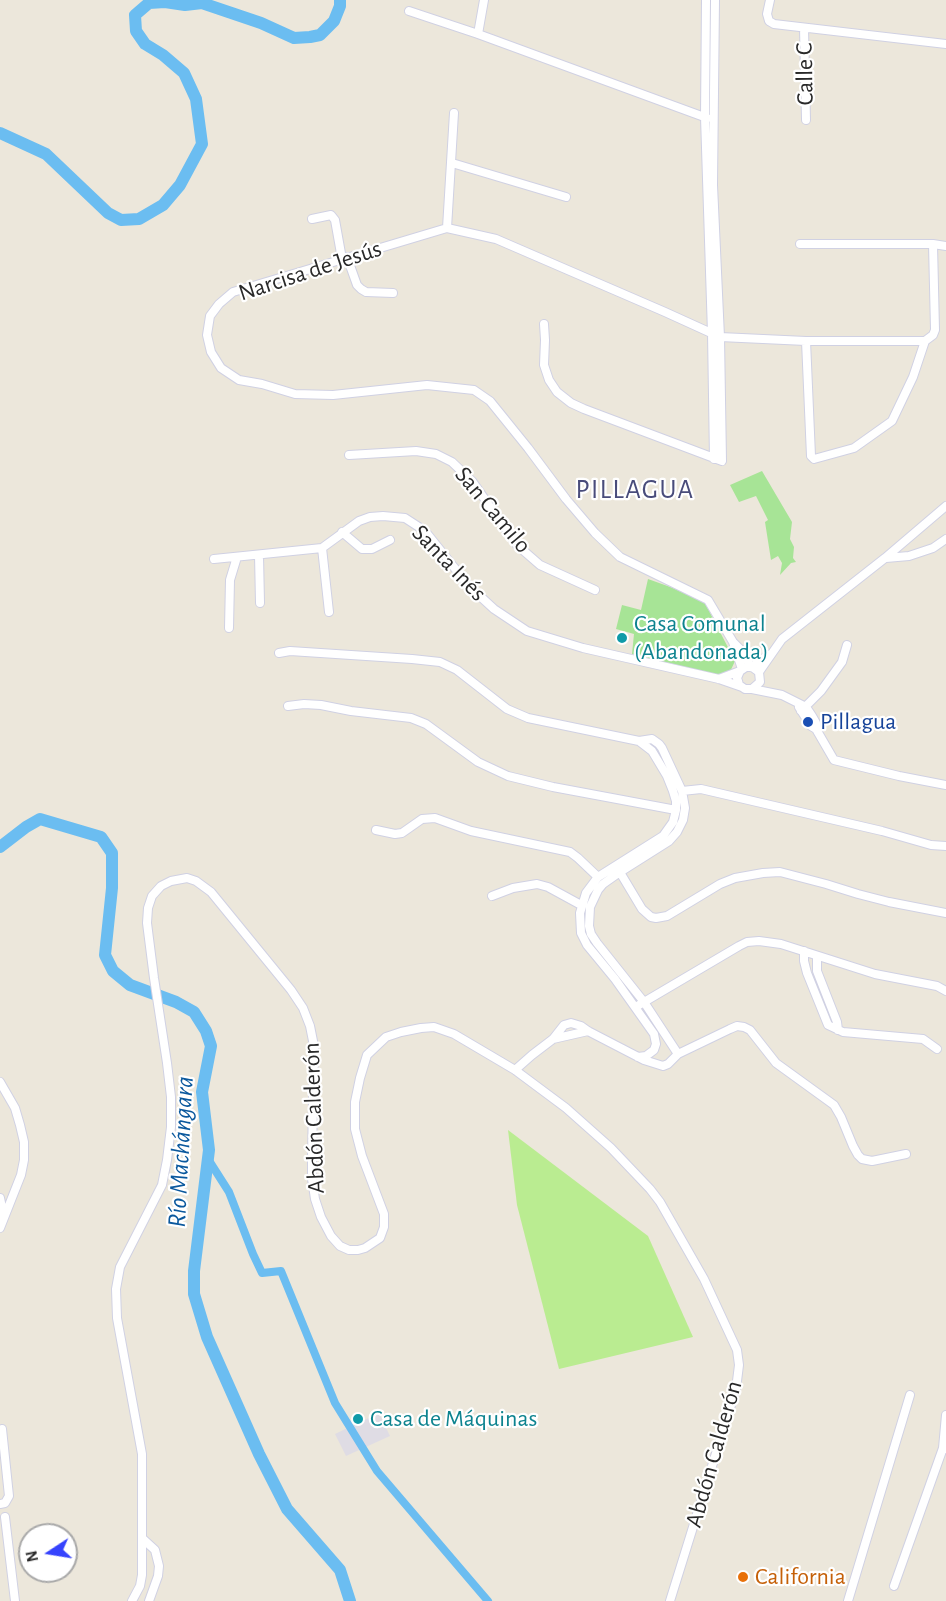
<!DOCTYPE html>
<meta charset="utf-8">
<style>
body{margin:0}
#map{position:relative;width:946px;height:1601px;overflow:hidden;background:#ece7db;font-family:"Alegreya Sans",sans-serif}
canvas{display:block}
.north{position:absolute;left:18px;top:1523px;width:60px;height:60px;box-sizing:border-box;background:#fff;border:2px solid #a9a9a9;border-radius:50%;rotate:258deg;font-size:16px;font-weight:700;line-height:24px;text-align:center;color:#292929}
.north::after{content:'';display:block;margin:auto;width:21px;height:27px;background:#3643fd;clip-path:polygon(50% 0,100% 100%,50% 72%,0 100%)}
</style>
<div id="map">
<canvas width="946" height="1601"></canvas>
<div class="north">N</div>
</div>
<script>
const context = document.querySelector('canvas').getContext('2d');
context.lineJoin = 'round';
function paint(path, color) {
  context.fillStyle = color;
  context.fill(path, 'evenodd');
}
function toPath(rows) {
  const path = new Path2D();
  for (const r of rows) {
    path.moveTo(r[0], r[1]);
    for (let i = 2; i < r.length; i += 2) path.lineTo(r[i], r[i + 1]);
  }
  return path;
}
function stroke(path, color, width, dash) {
  context.strokeStyle = color;
  context.lineWidth = width;
  context.lineCap = dash ? 'butt' : 'round';
  context.setLineDash(dash || []);
  context.stroke(path);
}
function label(font, color, halo, rows, align = 'center') {
  context.font = font + ' "Alegreya Sans",sans-serif';
  context.lineWidth = 4.5;
  context.setLineDash([]);
  context.textBaseline = 'middle';
  context.strokeStyle = halo;
  context.fillStyle = color;
  for (const [text, x, y, turn = 0] of rows) {
    context.save();
    context.translate(x, y);
    context.rotate((+turn || 0) * Math.PI / 180);
    context.textAlign = isNaN(turn) ? turn : align;
    if (halo) context.strokeText(text, 0, 0);
    context.fillText(text, 0, 0);
    context.restore();
  }
}
const industrial = toPath([
 [379,1413,390,1436,346,1456,335,1434]
]);
const green = toPath([
 [762,471,792,522,790,539,794,547,793,558,796,562,791,563,780,575,782,563,778,556,771,560,765,522,768,520,756,496,739,502,730,485],
 [648,579,673,588,705,603,735,661,729,674,719,675,632,654,634,634,616,629,622,605,641,610]
]);
const pitch = toPath([
 [508,1130,648,1236,693,1337,559,1369,517,1205]
]);
const canal = toPath([
 [208,1159,229,1192,253,1254,262,1273,281,1271,335,1403,377,1471,488,1601]
]);
const river = toPath([
 [0,133,46,154,108,213,121,220,139,219,163,205,180,185,202,144,196,99,184,73,163,55,145,44,136,31,135,15,149,3,165,2,185,5,202,3,261,23,294,38,310,37,320,35,334,21,340,6,340,0],
 [0,847,26,827,40,819,101,837,112,853,112,888,105,955,113,971,130,985,176,1002,194,1012,206,1031,211,1046,202,1092,209,1150,194,1271,194,1294,207,1337,259,1454,287,1509,340,1570,350,1601]
]);
const minor = toPath([
 [706,0,705,117,712,333,714,459],
 [770,0,767,14,769,21,774,24,946,44],
 [409,11,478,34,707,118],
 [804,28,806,120],
 [478,34,484,0],
 [452,163,566,197],
 [312,219,331,215,335,220,342,259],
 [447,228,454,113],
 [933,244,946,246],
 [347,257,357,285,361,289,366,292,393,293],
 [544,324,545,340,544,365,549,380,557,392,571,403,584,409,722,461,720,337,713,185,715,0],
 [806,341,811,456,814,459,854,448,892,421,913,377,925,341],
 [349,455,416,451,436,454,452,462,472,481,517,545,540,565,595,590],
 [342,532,362,549,372,549,390,540],
 [322,548,329,612],
 [259,555,260,603],
 [886,558,909,556,933,548,946,539],
 [214,559,322,548,359,521,370,517,383,516,405,518,425,531,469,586,494,609,527,631,583,648,719,679,742,687],
 [229,628,230,580,237,557],
 [734,643,743,652,751,667],
 [279,653,290,651,412,659,440,662,457,670,507,709,528,718,639,741,652,751,667,776,673,791,676,801,676,810,673,822,663,836,598,877,586,893,580,913,581,933,587,945,615,979,654,1034,656,1044,654,1050,646,1056,638,1057],
 [752,667,759,672,760,682,752,689,745,689,739,685,738,681,737,678,740,671,746,667,752,667,768,655],
 [742,669,733,642,708,600,620,557,595,533,566,499,528,448,490,401,474,390,427,385,333,395,295,394,262,384,239,380,221,368,211,352,207,335,210,316,219,304,233,292,447,228,496,239,665,312,720,337,806,341,925,341,933,335,935,330,933,244,800,244],
 [759,672,782,639,885,558,946,506],
 [719,679,740,671],
 [752,689,782,695,806,707,812,716,816,723,816,729,834,760,899,776,946,785],
 [288,706,304,704,321,705,351,711,411,718,426,724,478,762,508,776,553,787,676,810],
 [799,707,811,726,816,729],
 [801,711,821,691,842,662,847,645],
 [639,741,652,739,659,744,662,748,682,791,685,808,683,820,677,832,669,841,620,872,603,884,598,890,590,907,589,926,591,934,597,943,644,1002,678,1054],
 [682,791,701,789,882,831,931,845,946,846],
 [376,830,395,834,402,833,422,819,435,818,471,831,570,852,578,858,598,877],
 [618,869,642,909,651,917,656,918,667,916,720,884,735,878,763,873,780,872,826,884,858,894,889,902,946,913],
 [492,896,513,888,537,884,548,887,581,905],
 [804,951,804,961,807,973,828,1025,843,1032,923,1039,937,1049],
 [817,956,817,971,837,1022,838,1030],
 [639,1005,739,946,747,942,759,941,781,944,875,974,937,986,946,991],
 [553,1039,588,1031],
 [515,1070,532,1055,553,1039,564,1025,571,1023,581,1026,588,1031,644,1060,663,1066,668,1064,678,1054,730,1029,737,1026,744,1027,750,1030,776,1063,834,1105,841,1117,853,1146,858,1155,862,1159,872,1161,906,1154],
 [0,1082,15,1108,20,1125,24,1142,24,1160,21,1175,0,1228],
 [0,1198,4,1217],
 [943,1448,946,1415],
 [0,1504,5,1503,9,1496,2,1429],
 [5,1517,15,1601],
 [143,1539,155,1550,159,1566,158,1576,149,1601],
 [894,1586,943,1448,946,1449],
 [132,1601,140,1586,142,1575,142,1454,117,1318,116,1289,120,1267,162,1185,167,1160,171,1127,171,1097,167,1063,154,978,147,923,148,908,152,896,161,886,171,881,187,878,196,881,211,892,291,990,303,1008,310,1026,314,1046,312,1158,312,1179,315,1199,321,1217,331,1236,340,1246,349,1250,358,1250,365,1248,380,1238,384,1227,384,1214,362,1156,355,1129,355,1102,360,1078,367,1055,386,1037,401,1032,421,1028,434,1027,454,1034,515,1070,566,1108,611,1148,650,1189,660,1202,704,1279,737,1350,739,1365,736,1389,670,1601],
 [848,1601,910,1395]
]);
const markers = [
 [622,638,6,"#0f9aa8"],
 [808,722,6,"#1a4fb4"],
 [358,1419,6,"#0f9aa8"],
 [743,1577,6,"#e8710a"]
];
const streetNames = [
 ["Calle C",805,74,-91],
 ["Narcisa de Jesús",310,271,-18],
 ["San Camilo",493,510,50],
 ["Santa Inés",449,563,46],
 ["Abdón Calderón",314,1118,-92],
 ["Abdón Calderón",714,1454,-74]
];
const cultureNames = [
 ["Casa Comunal",634,624],
 ["(Abandonada)",634,652],
 ["Casa de Máquinas",370,1419]
];
const transitNames = [
 ["Pillagua",820,722]
];
const foodNames = [
 ["California",755,1577]
];
const waterNames = [
 ["Río Machángara",181,1152,-87]
];
const quarterNames = [
 ["PILLAGUA",635,490]
];
paint(industrial, '#dfdce4');
paint(green, '#a7e496');
paint(pitch, '#baec91');
stroke(canal, '#6bbdf1', 8);
stroke(river, '#6bbdf1', 12);
stroke(minor, '#d0d1e3', 10);
stroke(minor, '#fff', 8);
for (const [x, y, r, color] of markers) {
  const dot = new Path2D();
  dot.arc(x, y, r, 0, 2 * Math.PI);
  context.fillStyle = color;
  context.fill(dot);
  stroke(dot, '#fff', 2);
}
label('24px', '#292929', '#fff', streetNames);
label('24px', '#0d838f', '#fff', cultureNames, 'left');
label('24px', '#164399', '#fff', transitNames, 'left');
label('24px', '#c56008', '#fff', foodNames, 'left');
label('italic 26px', '#0a589d', '#fff', waterNames);
context.letterSpacing = '1.5px';
label('27px', '#494c7b', '#fff', quarterNames);
context.letterSpacing = '0px';
</script>
